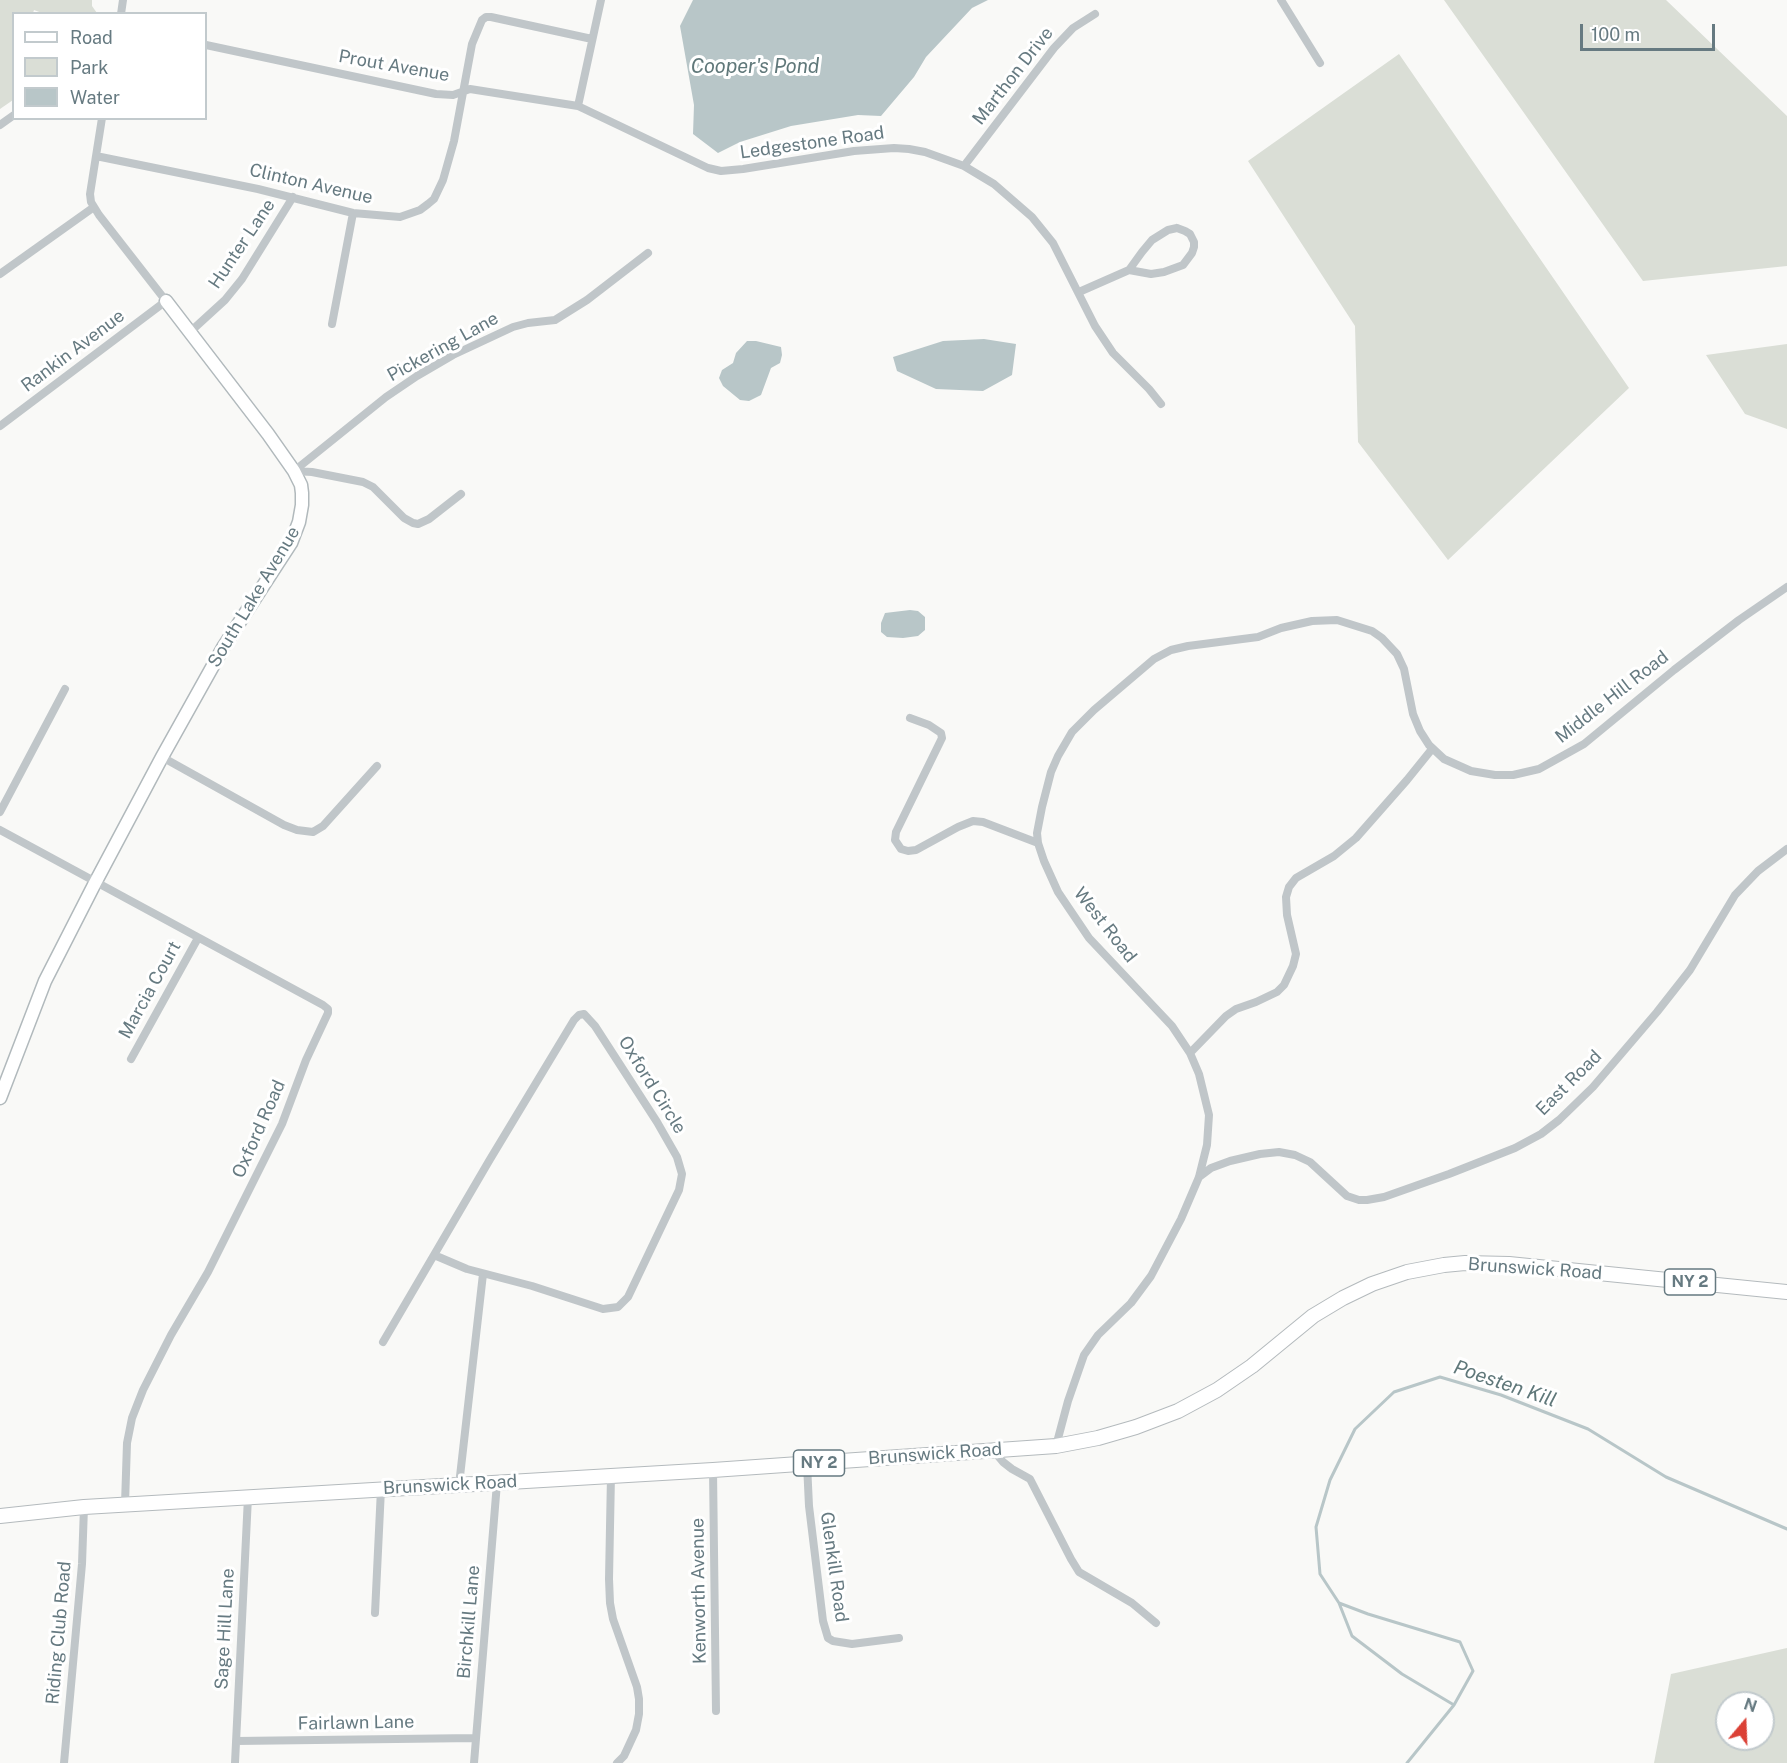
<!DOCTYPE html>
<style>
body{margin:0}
#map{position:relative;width:1787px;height:1763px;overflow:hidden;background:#f9f9f7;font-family:"Public Sans",sans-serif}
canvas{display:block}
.legend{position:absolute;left:12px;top:12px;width:195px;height:108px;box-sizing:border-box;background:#fff;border:2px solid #c2cacd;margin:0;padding:8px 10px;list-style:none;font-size:18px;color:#667a81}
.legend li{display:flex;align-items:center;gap:12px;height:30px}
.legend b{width:30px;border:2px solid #c2cacd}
.north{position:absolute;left:1715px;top:1691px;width:60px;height:60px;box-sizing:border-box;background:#fff;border:2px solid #c2cacd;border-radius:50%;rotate:19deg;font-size:16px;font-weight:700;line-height:24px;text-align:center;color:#667a81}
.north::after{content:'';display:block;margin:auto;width:21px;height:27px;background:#db4136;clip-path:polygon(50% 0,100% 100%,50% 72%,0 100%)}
.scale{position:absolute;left:1580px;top:24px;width:135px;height:27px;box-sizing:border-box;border:3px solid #667a81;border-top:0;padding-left:8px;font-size:18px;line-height:21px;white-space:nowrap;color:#667a81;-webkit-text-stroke:4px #fff;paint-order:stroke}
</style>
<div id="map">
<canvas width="1787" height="1763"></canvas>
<ul class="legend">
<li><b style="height:8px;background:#fff"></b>Road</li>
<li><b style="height:16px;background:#daded6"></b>Park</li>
<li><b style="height:16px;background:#b8c6c8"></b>Water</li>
</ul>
<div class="north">N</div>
<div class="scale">100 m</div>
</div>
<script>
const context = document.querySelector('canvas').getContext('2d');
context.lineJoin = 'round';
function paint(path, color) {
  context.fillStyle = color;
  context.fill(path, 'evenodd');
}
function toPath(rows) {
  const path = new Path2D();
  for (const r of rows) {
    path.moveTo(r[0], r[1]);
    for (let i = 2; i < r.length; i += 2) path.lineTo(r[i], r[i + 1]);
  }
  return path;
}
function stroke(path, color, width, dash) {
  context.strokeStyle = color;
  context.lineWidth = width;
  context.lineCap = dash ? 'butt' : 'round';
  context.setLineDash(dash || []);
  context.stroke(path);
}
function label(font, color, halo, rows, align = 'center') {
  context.font = font + ' "Public Sans",sans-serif';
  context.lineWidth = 6;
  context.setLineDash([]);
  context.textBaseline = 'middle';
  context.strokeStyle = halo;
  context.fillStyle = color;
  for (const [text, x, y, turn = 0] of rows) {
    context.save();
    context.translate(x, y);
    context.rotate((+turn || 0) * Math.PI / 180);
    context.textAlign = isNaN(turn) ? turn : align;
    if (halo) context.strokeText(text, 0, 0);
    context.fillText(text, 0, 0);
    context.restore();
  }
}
const green = toPath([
 [0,0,92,0,92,6,97,13,42,13,34,10,33,13,14,14,13,100,0,109],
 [1444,0,1666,0,1787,116,1787,266,1643,281],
 [1399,54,1629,388,1448,560,1358,442,1355,326,1248,161],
 [1787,344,1787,429,1745,414,1706,355],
 [1787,1648,1787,1763,1654,1763,1671,1674],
 [1727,1703,1763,1703,1763,1739,1727,1739]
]);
const water = toPath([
 [693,0,988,0,972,8,926,57,914,77,881,116,858,115,791,126,740,142,718,153,693,134,694,105,680,26],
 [984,339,1016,344,1012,375,983,391,936,389,897,371,893,357,943,341],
 [747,341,756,341,781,347,782,355,780,363,771,368,761,395,749,401,740,400,723,386,719,378,722,370,733,363,736,353],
 [910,610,918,611,925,617,925,630,918,636,903,638,887,637,881,632,881,623,885,613]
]);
const stream = toPath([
 [1339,1603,1352,1636,1402,1674,1454,1705],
 [1407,1763,1454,1705,1473,1671,1460,1642,1368,1614,1339,1603,1320,1574,1316,1527,1330,1480,1355,1429,1394,1392,1440,1377,1501,1395,1588,1429,1666,1477,1787,1529]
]);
const street = toPath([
 [1281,0,1320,63],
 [121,14,123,0],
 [206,45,436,94,453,95,470,89,578,106,708,168,721,171,743,169,854,151,894,148,909,149,925,152,964,166,994,184,1032,217,1053,243,1095,326,1113,353,1149,389,1161,404],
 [578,106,601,0],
 [0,125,14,115],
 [96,156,258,189,353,213,400,217,420,210,428,204,434,199,443,180,454,141,472,44,482,20,486,17,491,17,592,39],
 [964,166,1054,48,1073,28,1095,14],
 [1177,228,1185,231,1190,234,1194,242,1194,247,1192,253,1183,265,1164,272,1151,274,1129,270,1142,252,1152,240,1168,230,1177,228],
 [0,274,94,207],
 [1079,292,1129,270],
 [332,324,353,213],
 [190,332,225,300,242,279,293,197],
 [0,426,166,301,99,215,91,202,90,194,102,118],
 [294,471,386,397,417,376,453,355,513,327,528,323,555,320,587,300,648,253],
 [294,471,312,472,363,482,373,487,404,518,413,523,418,524,429,519,461,494],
 [910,718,929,725,941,733,942,738,896,832,895,840,901,849,908,851,916,850,958,827,973,821,983,822,1038,843],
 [162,757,284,825,297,830,313,832,323,826,377,766],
 [0,812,65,689],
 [0,830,323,1005,328,1009,328,1013,306,1060,282,1124,208,1272,171,1335,143,1390,132,1418,127,1443,125,1504],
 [1190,1053,1226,1016,1236,1009,1256,1002,1277,992,1284,985,1293,966,1296,954,1287,915,1286,897,1289,887,1296,878,1334,856,1356,838,1407,780,1432,749],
 [131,1059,198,938],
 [1199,1177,1211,1168,1230,1161,1260,1154,1279,1152,1295,1155,1310,1162,1347,1196,1359,1200,1367,1200,1384,1197,1449,1174,1515,1148,1541,1134,1559,1120,1593,1087,1657,1012,1690,970,1735,895,1758,871,1787,849],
 [383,1342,434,1255,489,1161,574,1020,579,1015,584,1014,595,1026,657,1122,677,1157,682,1174,679,1190,628,1297,618,1307,603,1309,532,1286,467,1269,434,1255],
 [1056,1446,1068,1401,1084,1355,1098,1335,1131,1303,1151,1276,1181,1219,1199,1177,1207,1145,1209,1115,1199,1074,1190,1053,1172,1026,1089,938,1058,892,1044,861,1038,843,1037,833,1042,807,1051,772,1058,756,1072,732,1094,710,1154,659,1171,650,1188,646,1258,637,1281,628,1312,621,1337,620,1372,631,1382,638,1397,654,1404,669,1413,714,1420,731,1429,745,1444,759,1471,771,1495,775,1513,775,1539,769,1584,744,1674,670,1739,620,1787,587],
 [993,1450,1003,1462,1012,1469,1030,1479,1071,1559,1079,1572,1132,1603,1156,1623],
 [807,1464,809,1506,823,1621,828,1638,833,1641,852,1644,899,1638],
 [713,1470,716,1711],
 [611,1475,609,1579,610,1603,613,1619,637,1687,639,1699,639,1714,636,1730,624,1756,617,1763],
 [459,1485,483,1274],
 [375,1613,381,1489],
 [236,1741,476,1738],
 [64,1763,82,1564,84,1507],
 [235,1763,248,1497],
 [474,1763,497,1483]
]);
const secondary = toPath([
 [0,1098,45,981,95,883,162,757,224,646,291,543,299,522,302,505,302,493,301,485,294,471,268,434,166,301]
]);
const primary = toPath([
 [0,1516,84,1507,713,1470,1056,1446,1098,1438,1136,1427,1178,1411,1217,1390,1252,1366,1313,1316,1343,1298,1372,1284,1407,1272,1444,1265,1465,1263,1509,1264,1787,1292]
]);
const shields = [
 [1690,1282,51],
 [819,1463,51]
];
const shieldNames = [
 ["NY 2",1690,1282],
 ["NY 2",819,1463]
];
const streetNames = [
 ["Prout Avenue",394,66,10],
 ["Marthon Drive",1013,76,-52],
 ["Ledgestone Road",812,143,-8],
 ["Clinton Avenue",311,184,13],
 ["Hunter Lane",242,244,-56],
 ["Pickering Lane",443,347,-29],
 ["Rankin Avenue",73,351,-37],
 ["South Lake Avenue",254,597,-59],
 ["Middle Hill Road",1612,697,-38],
 ["West Road",1105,925,52],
 ["Marcia Court",150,990,-61],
 ["East Road",1569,1083,-45],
 ["Oxford Circle",652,1085,58],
 ["Oxford Road",259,1129,-66],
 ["Brunswick Road",1535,1269,4],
 ["Brunswick Road",935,1454,-4],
 ["Brunswick Road",450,1485,-3],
 ["Glenkill Road",834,1567,82],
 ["Kenworth Avenue",699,1591,-91],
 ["Birchkill Lane",469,1622,-85],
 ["Sage Hill Lane",225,1629,-87],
 ["Riding Club Road",59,1633,-85],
 ["Fairlawn Lane",356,1723,-1]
];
const waterNames = [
 ["Cooper's Pond",755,67],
 ["Poesten Kill",1505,1384,19]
];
paint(green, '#daded6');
paint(water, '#b8c6c8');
stroke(stream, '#b8c6c8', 3);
stroke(secondary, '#b1b9bc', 15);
stroke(primary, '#b4babd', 16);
stroke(street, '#c0c6c9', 8);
stroke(secondary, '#fff', 12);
stroke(primary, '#fff', 14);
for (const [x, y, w] of shields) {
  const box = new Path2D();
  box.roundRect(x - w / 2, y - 13, w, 26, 4.5);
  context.fillStyle = '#fff';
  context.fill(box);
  stroke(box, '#667a81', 1.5);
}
label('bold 16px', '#667a81', null, shieldNames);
label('18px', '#667a81', '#fff', streetNames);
label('italic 20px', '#60787a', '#fff', waterNames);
</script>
